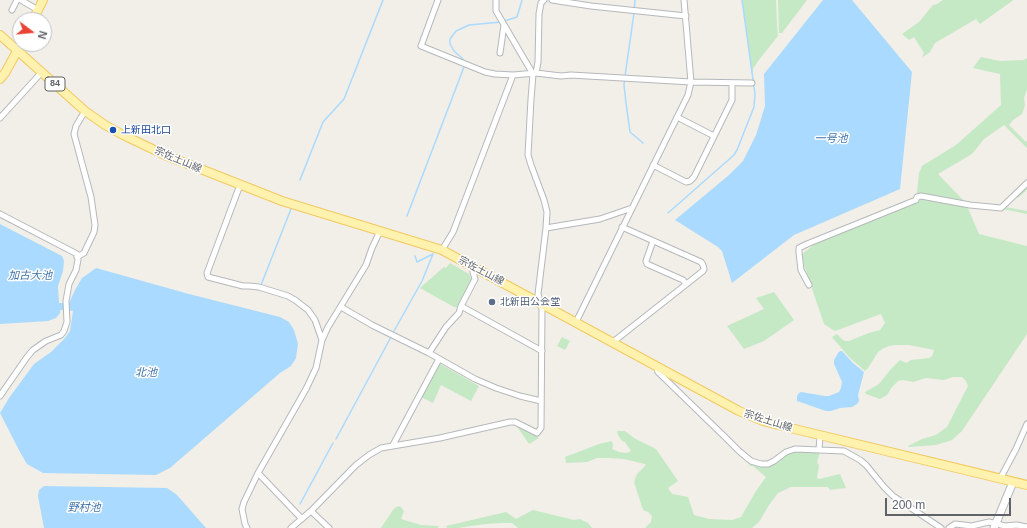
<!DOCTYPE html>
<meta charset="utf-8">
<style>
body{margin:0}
#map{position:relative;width:1027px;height:528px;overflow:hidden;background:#f1efe8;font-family:Helvetica,sans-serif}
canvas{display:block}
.north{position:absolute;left:12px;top:12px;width:40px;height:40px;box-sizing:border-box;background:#fff;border:1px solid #bfc1c3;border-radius:50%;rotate:106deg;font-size:11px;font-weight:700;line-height:16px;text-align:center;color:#5f6368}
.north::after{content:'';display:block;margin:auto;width:14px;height:18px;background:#ea4335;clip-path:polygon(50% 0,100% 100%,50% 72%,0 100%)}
.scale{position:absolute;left:885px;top:498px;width:126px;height:18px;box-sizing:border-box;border:2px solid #5f6368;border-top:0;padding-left:5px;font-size:12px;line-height:14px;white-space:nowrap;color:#5f6368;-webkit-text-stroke:3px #fff;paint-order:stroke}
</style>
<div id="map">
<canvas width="1027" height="528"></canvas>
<div class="north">N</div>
<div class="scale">200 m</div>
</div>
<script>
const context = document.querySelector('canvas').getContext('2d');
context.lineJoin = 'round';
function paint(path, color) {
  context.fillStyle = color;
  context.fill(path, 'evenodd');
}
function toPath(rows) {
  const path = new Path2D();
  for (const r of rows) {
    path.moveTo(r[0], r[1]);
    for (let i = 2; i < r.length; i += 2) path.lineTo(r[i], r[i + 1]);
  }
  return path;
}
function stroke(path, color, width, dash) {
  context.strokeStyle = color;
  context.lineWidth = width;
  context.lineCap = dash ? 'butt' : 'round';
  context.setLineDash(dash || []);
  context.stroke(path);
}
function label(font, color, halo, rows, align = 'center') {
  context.font = font + ' Helvetica,"Noto Sans JP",sans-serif';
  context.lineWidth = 3;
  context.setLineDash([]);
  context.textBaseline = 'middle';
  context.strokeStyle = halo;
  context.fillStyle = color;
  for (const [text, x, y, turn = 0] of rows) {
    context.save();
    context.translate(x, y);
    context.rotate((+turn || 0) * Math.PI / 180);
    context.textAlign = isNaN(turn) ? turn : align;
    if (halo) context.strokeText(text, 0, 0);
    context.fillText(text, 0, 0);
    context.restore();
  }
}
const green = toPath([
 [742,0,776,0,777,25,778,36,758,61,753,69,752,74],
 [778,0,807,0,782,33,779,33],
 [943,0,1013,0,1012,1,980,24,976,19,935,43,930,52,926,55,922,57,924,53,914,37,909,40,902,34,919,22,933,5,937,4],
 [981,57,1000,61,1024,60,1027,58,1027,89,1024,98,1025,105,1022,114,1013,120,1009,125,1026,142,1027,141,1027,148,1004,125,984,139,972,154,938,174,965,202,984,205,1002,204,1027,180,1027,190,1019,197,1013,199,1005,207,1027,211,1027,214,1008,210,967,206,979,234,1027,246,1027,334,962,431,952,440,936,445,908,447,908,446,922,439,936,435,947,427,968,386,966,381,962,377,953,377,944,380,926,378,913,382,903,380,898,381,892,387,887,395,880,399,866,394,865,392,879,384,890,370,900,360,906,363,911,360,929,358,932,356,934,350,909,345,896,345,889,346,884,348,878,352,868,368,865,371,849,357,832,337,837,334,842,339,845,341,849,341,869,333,880,330,885,323,881,314,835,331,824,324,802,259,802,254,816,243,919,201,917,192,919,173,922,166,956,145,1001,105,1000,74,973,68],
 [450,263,469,274,472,281,457,307,454,307,420,288,444,267,446,268],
 [774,292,794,320,764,341,744,349,727,326,764,309,756,298],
 [562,337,570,341,565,350,557,346],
 [440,364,479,386,471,401,441,385,433,403,421,397,438,365],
 [516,425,535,434,539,438,529,444],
 [617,431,625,431,634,438,656,449,678,481,668,488,672,494,688,497,694,515,709,519,732,520,741,517,756,491,766,477,753,466,750,466,749,465,752,462,761,465,794,451,820,451,817,463,819,465,817,478,819,479,840,474,846,488,836,489,830,490,828,487,791,487,778,493,769,505,759,522,752,528,646,528,646,527,651,522,652,516,648,512,643,510,634,482,637,474,646,465,645,464,624,459,609,458,597,458,587,462,566,463,565,457,599,444,612,441,613,446,612,449,619,452,627,453,631,451,625,442,622,441,618,435],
 [400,506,404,511,401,519,421,525,438,526,438,528,381,528,393,510,396,507],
 [533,510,574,520,580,519,588,523,592,528,518,528,512,523,503,523,485,524,458,528,447,528,446,526,506,512,516,519]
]);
const water = toPath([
 [823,0,852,0,912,72,900,189,794,235,732,283,722,251,718,247,675,220,729,175,743,161,756,135,765,106,764,74],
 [0,224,62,256,64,261,63,271,58,286,59,303,69,303,75,290,82,278,96,268,189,294,280,317,289,322,294,330,298,344,296,358,291,366,280,373,170,468,156,475,43,473,27,464,20,452,0,413,9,398,34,364,51,352,65,338,70,331,73,311,60,310,60,313,56,318,48,321,0,324],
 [840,351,842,351,853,363,864,372,858,395,859,401,857,404,852,407,840,408,831,411,826,411,797,401,797,396,799,393,801,392,825,396,829,396,839,392,841,388,842,382,834,364,834,360,838,353],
 [44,486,167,488,177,495,206,528,44,528,38,496,39,490]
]);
const stream = toPath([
 [635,0,634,13,625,76,624,85,626,103,630,132,643,143],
 [463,61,463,59,454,51,450,44,450,39,456,31,469,25,501,22,517,17,522,0],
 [300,180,323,122,344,99,383,0],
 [668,213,734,155,737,150,752,112,754,107,755,94,742,0],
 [407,216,464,67,464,65],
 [261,285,291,209],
 [394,331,422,281,433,254,417,262,415,256],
 [336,439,391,337],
 [300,504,333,443]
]);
const street = toPath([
 [21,0,38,10],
 [438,0,421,46,485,72,495,74,513,75,536,73,561,76,571,75,691,82,752,83],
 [552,0,591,6,686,16],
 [12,10,17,0],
 [500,53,504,25],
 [536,73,538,62,539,14,541,3,544,0],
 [677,117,714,136],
 [0,118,41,73],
 [653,165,686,182,690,181,694,177,732,100,732,85],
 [240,185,207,273,208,277,243,286,249,286,259,287,288,296,295,300,308,310,315,320,322,340],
 [0,214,77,254,78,260,76,270,69,284,66,301,67,322,64,331,61,335,46,341,33,350,27,357,0,396],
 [546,228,600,219,632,208],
 [653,241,646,261,647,264,683,280,686,284],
 [442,250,453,232,513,75],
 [77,257,84,253,94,232,95,225,91,197,74,134,76,126,85,111],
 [809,285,801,270,799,253,799,248,807,244,916,200,917,197,921,196,970,205,1001,208,1027,183],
 [461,306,542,351],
 [341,307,372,325,429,353,475,379,496,388,520,396,541,401],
 [576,322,688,95,691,82,684,0],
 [613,342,703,271,704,269,703,265,701,262,622,227],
 [429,353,446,327,459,313,461,306,475,279,473,272,475,268],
 [656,366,658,372,726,438,739,451,751,461,761,464,768,464,774,461,786,452,795,449,844,451,860,460,866,465,884,487,893,496,941,528],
 [393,445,439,359],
 [819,450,820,436],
 [258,473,302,519],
 [1000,479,1016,449,1027,424],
 [311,511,329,528],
 [247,528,245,524,242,509,244,502,258,473,306,389,316,368,322,340,328,327,366,265,372,248,380,231],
 [291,528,311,511,356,465,369,455,381,448,440,438,510,422,515,422,537,433,541,428,542,309,538,294,546,228,547,212,544,200,531,165,528,155,531,99,533,74,496,11,496,0],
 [949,528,955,524,972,526,989,522,1005,526,1017,525,1027,527]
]);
const secondary = toPath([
 [994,528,1013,482]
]);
const primary = toPath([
 [33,20,43,0],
 [0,35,85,111,105,125,123,135,165,155,282,201,442,250,739,411,763,421,778,425,1027,485],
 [0,79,5,73,21,44]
]);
const markers = [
 [113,130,4,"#1a4fb4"],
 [492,302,4,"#5c6f8a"]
];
const shields = [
 [55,84,20]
];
const shieldNames = [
 ["84",55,84]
];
const transitNames = [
 ["上新田北口",121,130]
];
const streetNames = [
 ["宗佐土山線",178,160,23],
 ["宗佐土山線",481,271,28],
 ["宗佐土山線",768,421,18]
];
const serviceNames = [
 ["北新田公会堂",500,302]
];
const waterNames = [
 ["一号池",831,139],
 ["加古大池",30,276],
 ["北池",146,373],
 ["野村池",84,508]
];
paint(green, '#c5e8c5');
paint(water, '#aadaff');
stroke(stream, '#aadaff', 1.5);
stroke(street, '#b5b8bc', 7);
stroke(secondary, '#b6babf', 9);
stroke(primary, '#f2c960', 10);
stroke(street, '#fff', 5);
stroke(secondary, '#fff', 7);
stroke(primary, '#fff2af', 8);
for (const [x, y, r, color] of markers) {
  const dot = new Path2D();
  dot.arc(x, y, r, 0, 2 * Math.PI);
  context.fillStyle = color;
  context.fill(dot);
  stroke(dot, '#fff', 1.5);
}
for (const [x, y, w] of shields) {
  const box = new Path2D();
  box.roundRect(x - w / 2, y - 7, w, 14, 3);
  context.fillStyle = '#fff';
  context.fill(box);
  stroke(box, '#5f6368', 1);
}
label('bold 9px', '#5f6368', null, shieldNames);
label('10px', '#164399', '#fff', transitNames, 'left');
label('10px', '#5f6368', '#fff', streetNames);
label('10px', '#4e5e75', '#fff', serviceNames, 'left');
label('italic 11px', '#4174aa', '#fff', waterNames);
</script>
